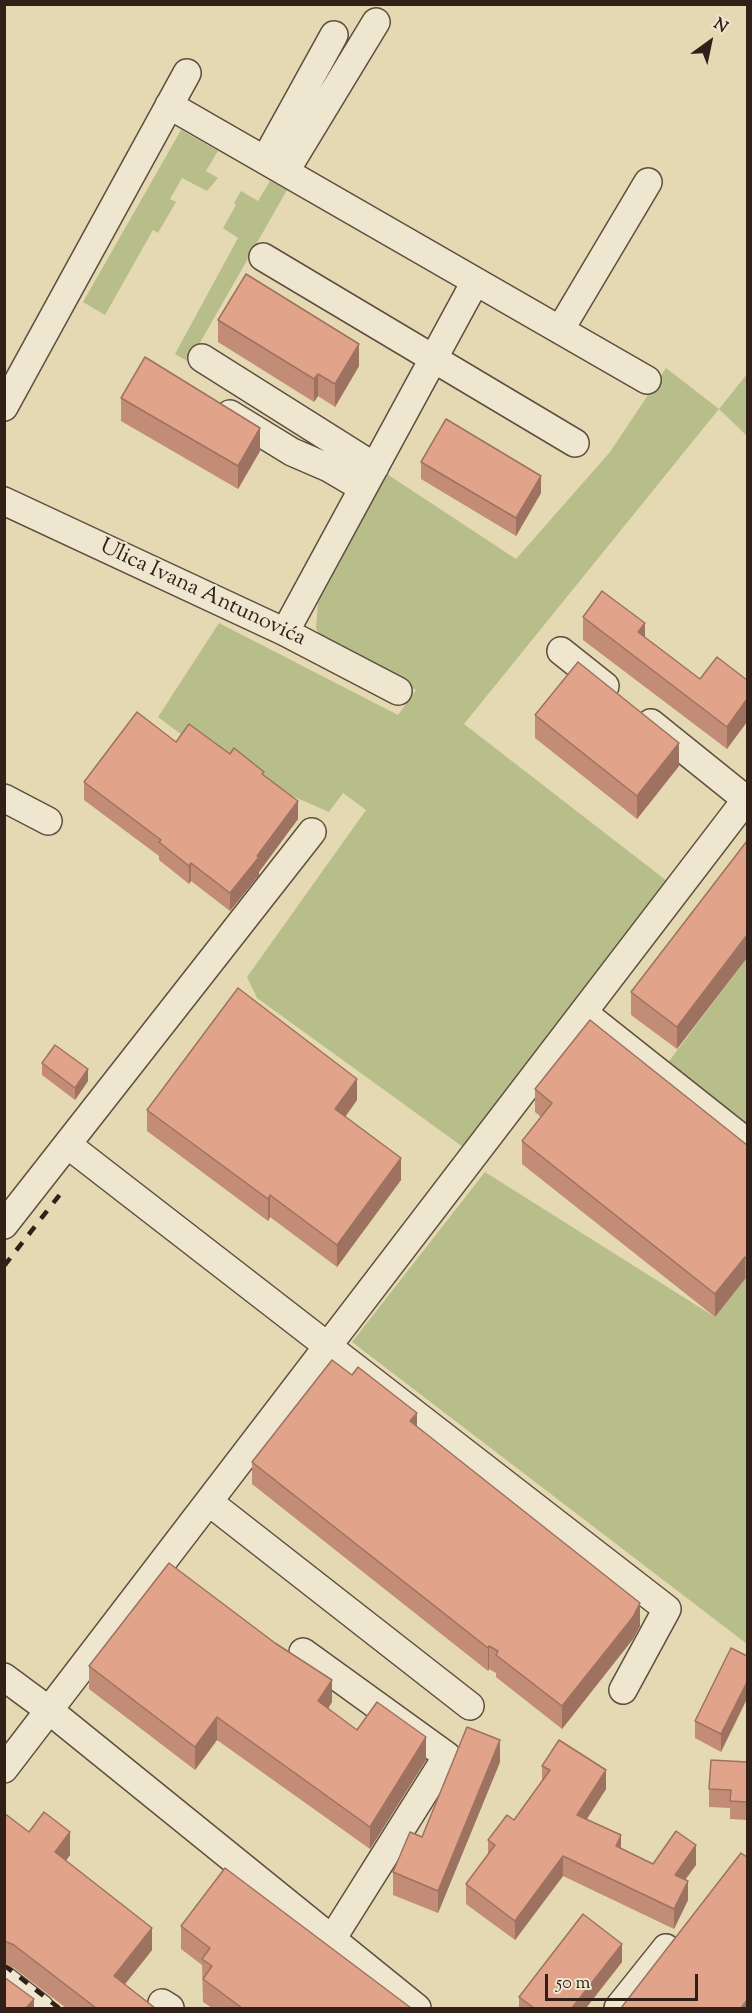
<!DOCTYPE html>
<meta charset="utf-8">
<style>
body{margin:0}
#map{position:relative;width:752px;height:2013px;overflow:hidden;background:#e5d9b4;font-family:"Sorts Mill Goudy",serif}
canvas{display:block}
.frame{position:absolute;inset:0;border:6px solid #302018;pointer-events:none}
.north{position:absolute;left:680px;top:12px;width:60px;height:60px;-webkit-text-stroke:4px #eee6ce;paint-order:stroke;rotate:33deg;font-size:16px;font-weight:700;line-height:24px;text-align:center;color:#302018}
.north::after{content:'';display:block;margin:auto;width:21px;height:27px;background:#302018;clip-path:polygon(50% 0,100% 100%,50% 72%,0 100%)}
.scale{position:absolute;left:545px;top:1974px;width:153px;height:27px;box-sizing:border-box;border:3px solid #302018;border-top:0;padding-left:8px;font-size:18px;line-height:21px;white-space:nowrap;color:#302018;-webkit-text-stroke:4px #eee6ce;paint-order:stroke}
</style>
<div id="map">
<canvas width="752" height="2013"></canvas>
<div class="frame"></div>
<div class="north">N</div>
<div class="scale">50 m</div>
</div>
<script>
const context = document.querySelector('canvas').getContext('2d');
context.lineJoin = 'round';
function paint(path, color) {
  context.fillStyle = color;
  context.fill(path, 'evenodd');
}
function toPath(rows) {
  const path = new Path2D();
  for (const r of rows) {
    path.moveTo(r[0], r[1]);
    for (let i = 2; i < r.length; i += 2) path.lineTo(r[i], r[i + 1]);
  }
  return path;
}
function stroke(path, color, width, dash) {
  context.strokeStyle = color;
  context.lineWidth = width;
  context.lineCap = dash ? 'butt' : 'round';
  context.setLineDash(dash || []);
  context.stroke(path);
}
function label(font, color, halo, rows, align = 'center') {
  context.font = font + ' "Sorts Mill Goudy",serif';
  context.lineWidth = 4.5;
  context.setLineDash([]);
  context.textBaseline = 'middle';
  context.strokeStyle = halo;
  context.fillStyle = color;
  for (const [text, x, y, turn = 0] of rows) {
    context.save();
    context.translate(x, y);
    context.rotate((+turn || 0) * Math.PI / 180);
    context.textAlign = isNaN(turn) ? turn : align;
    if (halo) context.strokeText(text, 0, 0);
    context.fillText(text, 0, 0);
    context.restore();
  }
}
const green = toPath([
 [181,130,218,151,206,171,218,178,207,191,182,178,170,199,176,202,158,233,153,230,105,315,83,302],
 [270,181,287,190,189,362,175,354,238,238,223,228,236,205,234,203,241,191,258,201],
 [666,368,719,409,747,374,747,436,719,409,464,724,667,881,463,1147,257,998,247,977,366,810,343,793,329,812,223,766,158,717,219,623,398,715,416,690,321,638,316,628,318,603,387,474,516,559,610,452],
 [747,958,747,1129,666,1065],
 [485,1172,715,1317,745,1279,748,1281,747,1644,352,1342]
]);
const minor = toPath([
 [169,105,647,380],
 [265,160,334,35],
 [285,172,376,22],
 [263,257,575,443],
 [560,330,648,182],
 [202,358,375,467],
 [4,407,187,73],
 [230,414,292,452,329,468,363,488],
 [4,501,285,632,398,691],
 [285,632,475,282],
 [561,651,605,686],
 [651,723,748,801],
 [4,798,48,821],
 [584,1013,748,1143],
 [68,1145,667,1609,623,1690],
 [4,1225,312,832],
 [209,1502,470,1706],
 [303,1652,447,1756,332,1939],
 [4,1677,50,1711,417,2008],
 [4,1769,748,797],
 [4,1980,40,2008],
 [162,2003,170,2008],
 [618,2008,666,1948]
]);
const rail = toPath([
 [4,1266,65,1188],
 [4,1965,59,2008]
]);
const wall = toPath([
 [218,320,359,366,335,407,318,396,314,402,218,342],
 [121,398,260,451,238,489,121,421],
 [421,462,541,493,516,536,421,479],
 [583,617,645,637,700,679,747,680,727,749,583,640],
 [535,715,679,766,637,819,535,738],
 [176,742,230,754,264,776,298,819,259,872,259,875,230,911,191,881,189,884,159,860,159,856,84,800,84,782],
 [747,841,677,1049,631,1015,631,992],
 [42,1063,88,1081,75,1100,42,1075],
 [535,1089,747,1145,747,1281,745,1279,715,1317,522,1164,522,1141,541,1117,535,1112],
 [357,1100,345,1117,401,1180,337,1267,270,1217,268,1221,147,1131,147,1110],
 [417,1427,640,1626,633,1639,562,1729,496,1677,496,1673,489,1669,488,1671,252,1484,252,1462],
 [731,1648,721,1752,695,1738,695,1721],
 [89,1666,332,1702,328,1709,357,1730,426,1760,370,1849,217,1740,195,1770,89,1689],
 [500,1762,438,1913,393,1895,393,1872,422,1837],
 [747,1762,747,1820,730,1819,730,1808,709,1807,709,1789],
 [542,1766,606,1789,587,1819,621,1848,653,1864,696,1865,685,1879,688,1900,674,1929,563,1876,515,1940,466,1904,466,1884,488,1855,488,1840,514,1820,542,1781],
 [4,1813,29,1832,70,1855,66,1861,152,1950,125,1984,155,2008,66,2008,14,1968,7,1965,4,1965],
 [181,1926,411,2008,212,2008,203,2002,202,1965,181,1949],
 [622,1962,586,2008,519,2008,519,1997]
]);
const shadedWall = toPath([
 [359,344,359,366,335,407,335,384],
 [318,374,318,396,314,402,314,379],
 [260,428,260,451,238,489,238,466],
 [541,476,541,493,516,536,516,518],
 [645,623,645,646,638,632],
 [747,699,747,722,727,749,727,727],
 [679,743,679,766,637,819,637,796],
 [298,801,298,819,259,872,259,875,230,911,230,893],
 [191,863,191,881,189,884,189,866],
 [747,935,747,958,677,1049,677,1027],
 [88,1069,88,1081,75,1100,75,1088],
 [357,1079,357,1100,335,1131,335,1109],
 [401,1158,401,1180,337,1267,337,1245],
 [270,1195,270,1217,268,1221,268,1199],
 [745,1257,745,1279,715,1317,715,1294],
 [417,1413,417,1435,410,1421],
 [640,1603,640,1626,633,1639,562,1729,562,1706],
 [489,1646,489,1669,488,1671,488,1648],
 [332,1680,332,1702,318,1724,318,1701],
 [747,1682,747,1699,721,1752,721,1734],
 [217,1717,217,1740,195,1770,195,1747],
 [426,1737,426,1760,370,1849,370,1827],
 [500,1740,500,1762,438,1913,438,1891],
 [606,1770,606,1789,577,1834,577,1815],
 [70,1832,70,1855,55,1875,55,1852],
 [621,1835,621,1855,616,1846],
 [696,1845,696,1865,675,1894,675,1875],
 [563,1856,563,1876,515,1940,515,1921],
 [688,1881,688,1900,674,1929,674,1909],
 [152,1928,152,1950,114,1998,114,1976],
 [622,1944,622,1962,586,2008,572,2008],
 [34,1999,34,2008,26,2008],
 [747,2000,747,2008,741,2008]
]);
const building = toPath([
 [246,274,359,344,335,384,318,374,314,379,218,320,246,274],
 [145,357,260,428,238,466,121,398,145,357],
 [446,419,541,476,516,518,421,462,446,419],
 [602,591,645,623,638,632,700,679,717,657,747,680,747,699,727,727,583,617,602,591],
 [578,662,679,743,637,796,535,715,578,662],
 [137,712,176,742,189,724,230,754,234,748,264,772,262,774,298,801,257,856,259,857,230,893,191,863,189,866,159,842,161,840,84,782,137,712],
 [747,841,747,935,677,1027,631,992,747,841],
 [238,988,357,1079,335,1109,401,1158,337,1245,270,1195,268,1199,147,1110,238,988],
 [590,1020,747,1145,747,1259,745,1257,715,1294,522,1141,552,1103,535,1089,590,1020],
 [55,1045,88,1069,75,1088,42,1063,55,1045],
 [332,1360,352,1375,358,1367,417,1413,410,1421,640,1603,633,1617,562,1706,496,1655,498,1651,489,1646,488,1648,252,1462,332,1360],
 [169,1563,275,1643,332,1680,318,1701,357,1730,377,1702,426,1737,370,1827,217,1717,195,1747,89,1666,169,1563],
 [731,1648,747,1656,747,1682,721,1734,695,1721,731,1648],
 [467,1727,500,1740,438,1891,393,1872,410,1832,422,1837,467,1727],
 [559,1740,606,1770,577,1815,621,1835,616,1846,653,1864,676,1831,696,1845,675,1875,688,1881,674,1909,563,1856,515,1921,466,1884,495,1845,488,1840,507,1815,514,1820,550,1770,542,1766,559,1740],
 [711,1760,747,1762,747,1802,730,1801,731,1790,709,1789,711,1760],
 [44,1812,70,1832,55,1852,152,1928,114,1976,155,2008,96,2008,14,1945,7,1942,4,1942,4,1813,29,1832,44,1812],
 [741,1853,747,1857,747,2000,741,2008,621,2008,741,1853],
 [225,1868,411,2008,242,2008,203,1979,212,1966,202,1959,210,1948,181,1926,225,1868],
 [583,1914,622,1944,572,2008,534,2008,519,1997,583,1914],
 [4,1977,34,1999,26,2008,4,2008,4,1977]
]);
const streetNames = [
 ["Ulica Ivana Antunovića",202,594,25]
];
paint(green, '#b8be8a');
stroke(minor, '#5d4e3f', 30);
stroke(minor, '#eee6ce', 27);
stroke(rail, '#302018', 4.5, [10, 10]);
paint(wall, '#c28c76');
paint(shadedWall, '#9e7260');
paint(building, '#e1a389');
stroke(building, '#9e7260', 1.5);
label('22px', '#302018', '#eee6ce', streetNames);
</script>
